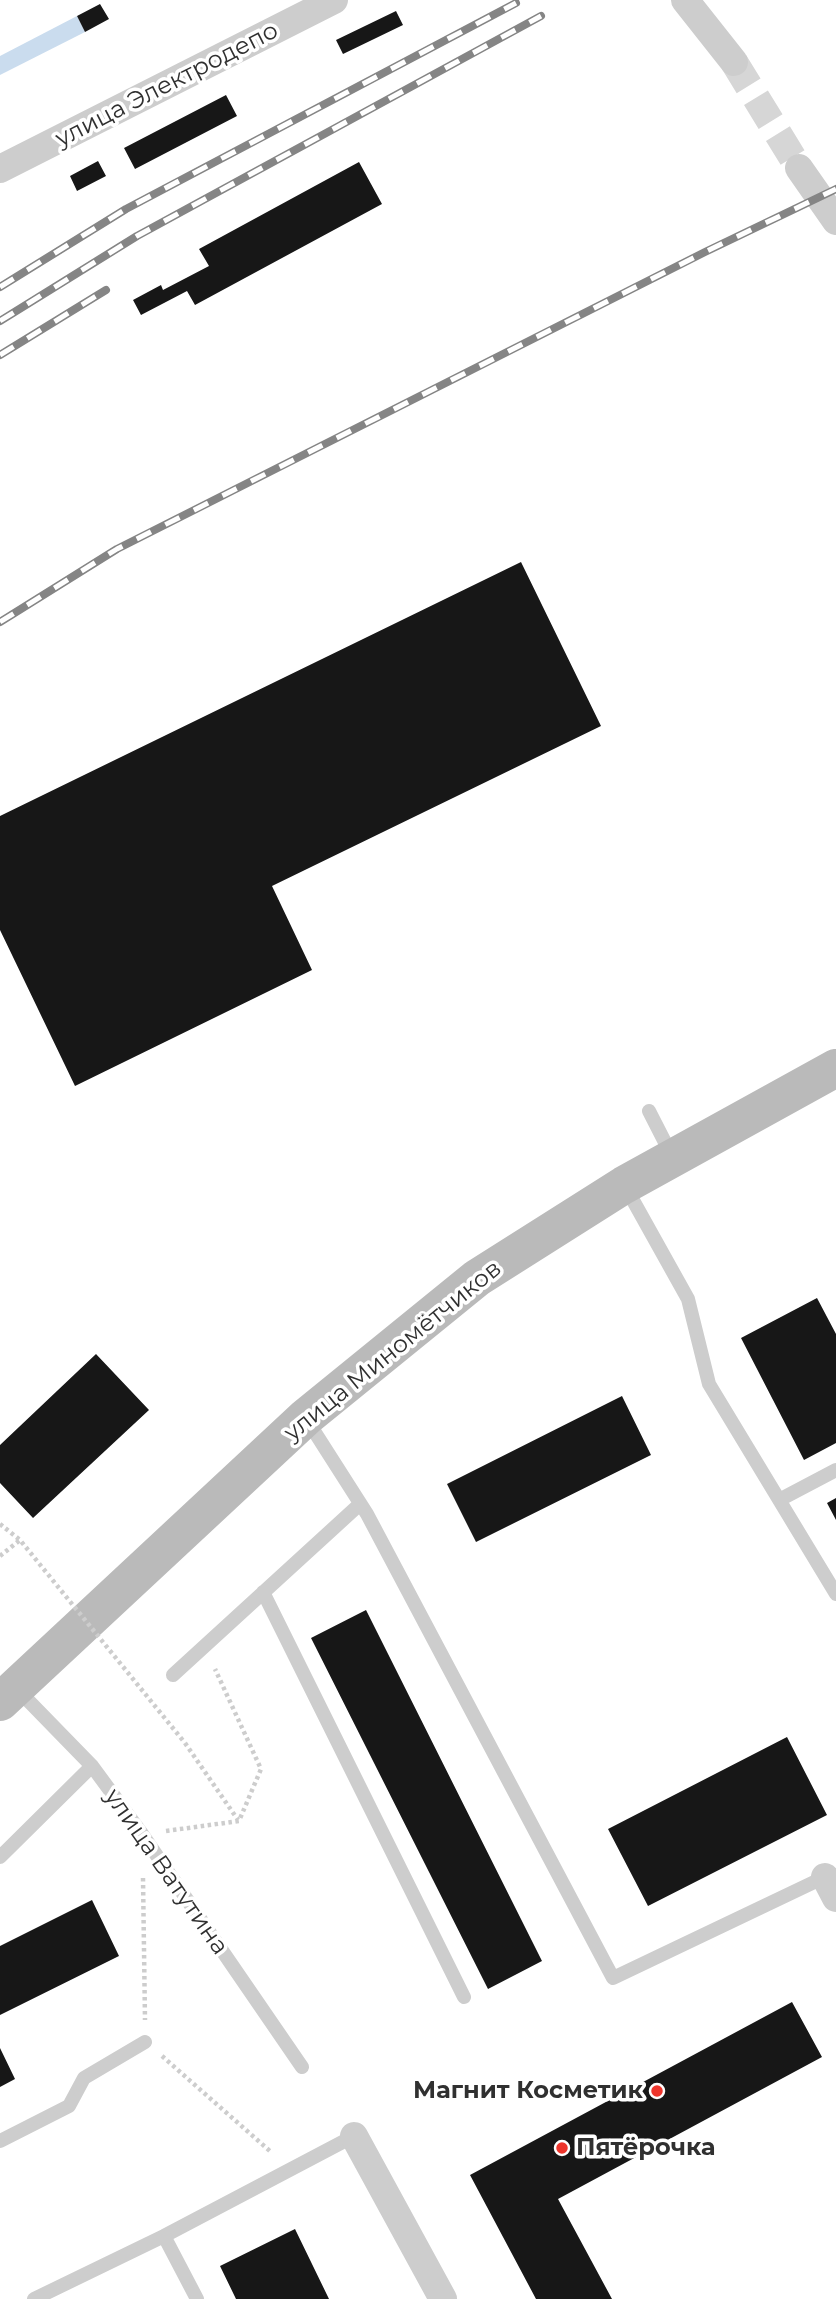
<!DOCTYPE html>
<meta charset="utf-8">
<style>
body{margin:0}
canvas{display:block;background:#fff}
</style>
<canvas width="836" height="2299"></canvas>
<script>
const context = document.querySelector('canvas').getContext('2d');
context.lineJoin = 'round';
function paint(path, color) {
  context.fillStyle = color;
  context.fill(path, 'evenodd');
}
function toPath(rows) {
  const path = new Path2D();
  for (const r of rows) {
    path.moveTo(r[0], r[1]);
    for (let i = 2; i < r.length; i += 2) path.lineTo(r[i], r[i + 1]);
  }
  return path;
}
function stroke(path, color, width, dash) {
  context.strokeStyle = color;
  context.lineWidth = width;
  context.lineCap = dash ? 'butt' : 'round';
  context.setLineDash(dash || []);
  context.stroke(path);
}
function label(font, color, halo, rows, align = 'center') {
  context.font = font + ' Montserrat,sans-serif';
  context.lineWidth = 7;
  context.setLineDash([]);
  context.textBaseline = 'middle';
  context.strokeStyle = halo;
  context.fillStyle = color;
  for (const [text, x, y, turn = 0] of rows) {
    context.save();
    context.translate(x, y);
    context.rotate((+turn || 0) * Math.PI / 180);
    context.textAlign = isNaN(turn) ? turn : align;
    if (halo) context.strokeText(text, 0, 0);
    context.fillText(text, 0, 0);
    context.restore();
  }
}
const water = toPath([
 [77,16,85,32,0,75,0,56]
]);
const building = toPath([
 [100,4,109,19,85,32,77,16],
 [396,11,403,25,343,54,336,40],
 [226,95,237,116,135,169,124,148],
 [98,161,106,176,77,191,70,176],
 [359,162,382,204,195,305,187,291,141,315,133,300,161,285,163,290,209,266,199,249],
 [521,562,601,726,272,886,312,970,75,1086,0,930,0,816],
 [817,1298,836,1334,836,1443,804,1460,741,1338],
 [96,1354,149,1410,33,1518,0,1483,0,1445],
 [622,1396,651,1455,476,1542,447,1484],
 [836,1498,836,1520,827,1503],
 [366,1610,542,1961,488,1989,311,1638],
 [787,1737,827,1815,648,1906,608,1829],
 [92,1900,119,1956,0,2015,0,1946],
 [792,2002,822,2057,558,2199,612,2299,536,2299,470,2175],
 [0,2048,15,2079,0,2087],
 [295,2229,329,2299,236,2299,220,2266]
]);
const streetTunnel = toPath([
 [734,62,799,168]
]);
const path = toPath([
 [0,1556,20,1540],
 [185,1743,238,1820],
 [166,1831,239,1821,261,1769,215,1669],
 [143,1878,145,2020],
 [162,2056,271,2152]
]);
const lane = toPath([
 [649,1111,672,1156],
 [625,1186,688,1299,709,1384,836,1594],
 [307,1420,367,1514,613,1978,829,1875],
 [781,1499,836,1470],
 [263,1592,464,1997],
 [173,1675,360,1504],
 [17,1689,92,1766,142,1834,302,2067],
 [0,1857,92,1766],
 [0,2141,69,2106,84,2078,145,2042],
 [164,2236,197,2299],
 [34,2299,164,2236,354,2136]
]);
const street = toPath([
 [685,0,734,62],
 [799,168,836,221],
 [0,169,334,0],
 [825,1877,836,1898],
 [354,2136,443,2299]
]);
const secondary = toPath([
 [0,1702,306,1417,477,1278,624,1185,836,1068]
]);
const rail = toPath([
 [0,287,126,209,516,3],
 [0,321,137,236,541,16],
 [0,355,106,290],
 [0,622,117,549,705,252,836,189]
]);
const pathBridge = toPath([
 [0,1524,20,1540,185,1743]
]);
const markers = [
 [657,2091,7,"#ee352c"],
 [562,2148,7,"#ee352c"]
];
const streetNames = [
 ["улица Электродепо",167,85,-27],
 ["улица Миномётчиков",393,1351,-39],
 ["улица Ватутина",166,1872,55]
];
const poiNames = [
 ["Магнит Косметик",643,2091],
 ["Пятёрочка",576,2148,"left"]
];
paint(water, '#cadcee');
paint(building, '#171717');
stroke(streetTunnel, '#d6d6d6', 28, [28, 14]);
stroke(path, '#cdcdcd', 4.5, [3.5, 3.5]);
stroke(lane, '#cdcdcd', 14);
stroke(street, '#cdcdcd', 28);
stroke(secondary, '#bababa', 38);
stroke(rail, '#858585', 8);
stroke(rail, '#fff', 5, [16]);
stroke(pathBridge, '#cdcdcd', 4.5, [3.5, 3.5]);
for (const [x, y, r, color] of markers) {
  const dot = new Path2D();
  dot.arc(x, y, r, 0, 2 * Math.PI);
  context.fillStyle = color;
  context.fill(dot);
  stroke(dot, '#fff', 2.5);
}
label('24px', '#303030', '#fff', streetNames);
label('bold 24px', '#303030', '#fff', poiNames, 'right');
</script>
